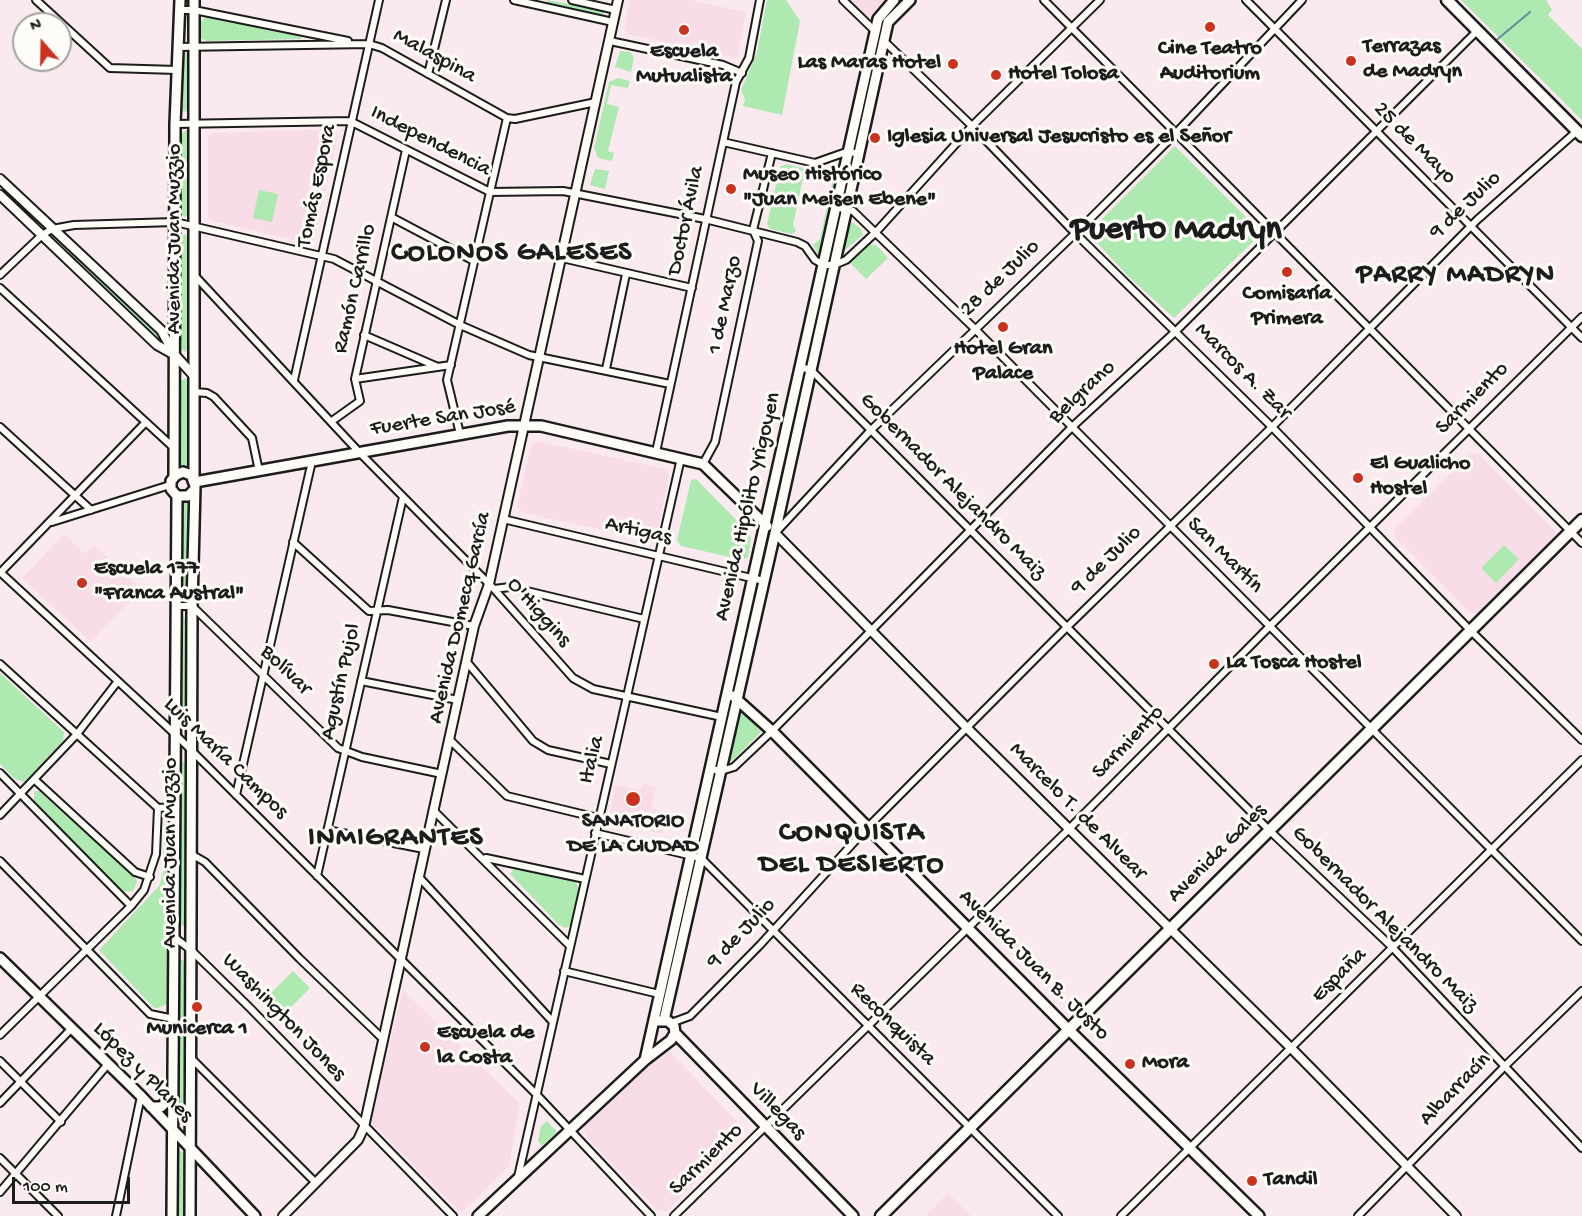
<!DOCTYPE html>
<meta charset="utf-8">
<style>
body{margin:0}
#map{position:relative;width:1582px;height:1216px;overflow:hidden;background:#faeaef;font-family:"Gochi Hand",sans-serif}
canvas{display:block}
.north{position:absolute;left:12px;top:12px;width:60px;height:60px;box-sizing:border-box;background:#fdfcf7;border:2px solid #a3a29f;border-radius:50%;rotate:340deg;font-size:16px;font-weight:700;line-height:24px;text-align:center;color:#1c1c1c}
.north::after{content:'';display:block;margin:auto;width:21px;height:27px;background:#c8321e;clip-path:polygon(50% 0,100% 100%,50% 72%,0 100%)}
.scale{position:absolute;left:12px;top:1177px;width:118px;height:27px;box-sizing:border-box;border:3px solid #1c1c1c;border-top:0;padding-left:8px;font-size:18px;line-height:21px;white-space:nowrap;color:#1c1c1c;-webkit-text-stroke:4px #fdfcf7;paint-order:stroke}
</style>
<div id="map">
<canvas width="1582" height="1216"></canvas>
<div class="north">N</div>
<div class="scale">100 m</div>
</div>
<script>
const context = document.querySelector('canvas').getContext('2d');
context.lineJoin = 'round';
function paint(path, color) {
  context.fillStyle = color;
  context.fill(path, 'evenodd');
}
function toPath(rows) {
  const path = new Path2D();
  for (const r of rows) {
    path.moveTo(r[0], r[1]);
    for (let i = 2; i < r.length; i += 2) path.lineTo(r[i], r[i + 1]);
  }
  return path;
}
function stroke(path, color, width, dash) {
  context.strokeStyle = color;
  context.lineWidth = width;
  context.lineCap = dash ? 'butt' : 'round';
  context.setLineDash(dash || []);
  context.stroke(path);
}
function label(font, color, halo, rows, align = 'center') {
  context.font = font + ' "Gochi Hand",sans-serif';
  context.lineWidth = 6;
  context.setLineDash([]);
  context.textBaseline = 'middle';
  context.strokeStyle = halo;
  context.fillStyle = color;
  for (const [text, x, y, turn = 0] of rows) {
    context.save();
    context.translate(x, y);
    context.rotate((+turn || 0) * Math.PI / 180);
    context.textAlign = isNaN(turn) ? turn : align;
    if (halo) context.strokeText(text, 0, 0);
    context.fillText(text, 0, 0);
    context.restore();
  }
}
const built = toPath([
 [630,0,690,0,746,12,737,58,627,34,624,28],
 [843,0,894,0,875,31],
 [334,129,338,135,314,240,308,243,212,221,208,216,208,137,212,133],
 [537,441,666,469,669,475,657,534,649,540,523,513,517,506,531,446],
 [1471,453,1478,453,1555,531,1555,537,1478,613,1470,613,1395,537,1394,529],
 [64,534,85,554,94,545,141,589,91,642,22,578],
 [643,783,656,787,651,809,667,812,662,834,608,822,616,785,641,790],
 [403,990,520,1104,509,1166,461,1213,370,1121],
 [670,1052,743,1128,742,1135,666,1212,657,1210,587,1138,584,1127,650,1061],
 [948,1193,971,1216,926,1216]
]);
const green = toPath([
 [547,0,604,11,603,16,547,3],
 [767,0,786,0,800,21,782,115,743,106,745,99,741,90,757,52],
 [1461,0,1546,0,1552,10,1548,15,1582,49,1582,120],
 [206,17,299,35,302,39,207,41,200,38,199,23],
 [620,51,630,52,634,58,631,72,615,67],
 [184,53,189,53,189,112,182,111],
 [618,78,630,81,628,88,611,85,607,104,619,107,608,151,614,153,612,161,598,158,594,148,609,82],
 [186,130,190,134,189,215,185,217,181,214,181,134],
 [1175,146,1262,233,1174,318,1128,276,1088,233],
 [833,163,841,165,822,251,818,254,813,245,820,239,833,179,829,168],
 [786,164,807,169,809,172,803,178,793,225,796,231,792,234,770,229,767,224,780,167],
 [595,169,609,171,605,189,590,185],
 [259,190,278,194,272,222,253,218],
 [852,222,861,229,863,235,845,250,843,247,849,225],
 [185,234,189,236,189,348,185,352,180,348,181,236],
 [869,244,876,245,888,258,866,279,850,263],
 [70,250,163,340,161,342,67,253],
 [803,376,805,377,777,502,774,501],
 [185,378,189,381,188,470,180,470,181,381],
 [696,479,748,532,751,538,748,557,743,560,681,546,677,540,691,480],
 [180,500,188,500,189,588,186,590,181,586],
 [1504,545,1519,559,1496,583,1481,568],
 [183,617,189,620,187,728,182,727,180,724,180,620],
 [0,673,64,732,63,741,24,782,15,779,0,764],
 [742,711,761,732,731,762,729,758,738,714],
 [182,761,188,764,185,927,178,923,180,764],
 [34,791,39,791,135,877,137,882,133,891,124,892,34,801],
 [164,824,170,828,169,999,167,1004,158,1008,154,1008,99,950,159,886,163,874],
 [515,867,575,881,580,890,572,925,566,928,559,925,510,874],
 [180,959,186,962,183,1123,178,1123,176,1119,178,961],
 [293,971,310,988,285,1013,268,996],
 [547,1121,557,1132,542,1146,538,1141,541,1126],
 [180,1151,186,1153,185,1216,177,1216,177,1153]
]);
const stream = toPath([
 [1493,43,1530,12]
]);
const minor = toPath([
 [36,0,110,68,177,70],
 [514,0,613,22],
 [572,0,616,10],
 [843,0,876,32],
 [1044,0,1582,543],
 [1246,0,1582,338],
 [179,10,194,10,348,41],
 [883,40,972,126,1075,233,1272,427,1471,631,1582,740],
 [610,41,723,65,742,73],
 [178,47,369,44,382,48,507,118,515,119,596,102],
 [428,74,446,0],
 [175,124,350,121,490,192,563,191,705,219,797,242,805,246,815,260,824,265,834,265,846,260,876,232,972,126,1100,0],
 [723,142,815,163,849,151,859,155],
 [835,207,853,211,975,329,1582,941],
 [391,217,474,261],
 [562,258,692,288],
 [0,275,42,235,52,229,74,225,175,222,334,259,460,325,529,355,670,384],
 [196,277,359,452,494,589,573,678,593,689,722,717],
 [0,288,174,448],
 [364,335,438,367],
 [800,367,811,370,1270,831,1393,948,1582,1148],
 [606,369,626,274],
 [355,379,451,365],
 [294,380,379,0],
 [194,392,207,393,214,397,252,438,259,471],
 [332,421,360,401,355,379,357,370,406,150],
 [0,427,91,510],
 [460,434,447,380,507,118],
 [656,452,736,82,749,58,760,0],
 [703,464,715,442,758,241,753,230,772,153],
 [503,519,764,581],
 [52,522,170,485],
 [777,531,870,431,1085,224,1176,133,1302,0],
 [293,542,369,611,388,610,474,626],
 [0,572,175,734,536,1094,651,1216],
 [0,573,146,422],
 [494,589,510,587,644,619],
 [177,606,192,606,338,748,362,757,442,774],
 [466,661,533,741,548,750,611,764],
 [0,664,158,808,175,807],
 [361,681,458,700],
 [450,740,507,796,598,818],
 [710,769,721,771,734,767,772,731,1072,427,1175,332,1478,30],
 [0,773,131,906],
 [35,780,135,872,150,877],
 [236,795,312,461],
 [433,810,570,946],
 [0,815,77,734,118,681],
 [327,830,424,849],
 [595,833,701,858,1058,1216],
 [191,854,205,862,299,958,382,1038],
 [486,858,585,879],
 [0,861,150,1014,174,1019],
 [317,876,403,497],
 [418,876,553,1022],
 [174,937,191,950,249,1007,453,1216],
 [564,971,659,994],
 [671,1023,690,1016,760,945,866,829,1067,627,1272,427,1477,220,1577,131],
 [0,1035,131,906,144,890,156,854,158,808],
 [190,1057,316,1183],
 [0,1061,61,1122],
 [0,1103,71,1029],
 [0,1158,58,1216],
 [518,1177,681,458],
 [0,1192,108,1064],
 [116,1216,141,1096],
 [674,1216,1069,829,1269,627,1582,317],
 [1121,1216,1582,760],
 [1358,1216,1504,1067,1582,991]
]);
const tertiary = toPath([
 [0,179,161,330,175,355,194,376],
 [0,195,157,345,173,354],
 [775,533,968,729,1292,1049,1456,1216],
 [283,1216,358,1140,364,1127,474,626,489,584,618,0]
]);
const secondary = toPath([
 [174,476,175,124,180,0],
 [194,478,194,0],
 [195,482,508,426,541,426,703,464,767,526],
 [733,696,772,731,1069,1030,1259,1216],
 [0,958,141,1096,255,1216],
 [664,1020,775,533,888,22,910,0],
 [675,1033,853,1216],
 [645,1060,878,19,894,0],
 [151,1107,161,1107,173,1096],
 [172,1216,177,496],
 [190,1216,192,606,195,486,191,475,183,472,176,475,171,481,171,489,177,496,188,496,194,490],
 [478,1216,645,1060,671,1040,675,1033,674,1026,668,1021,658,1021]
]);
const primary = toPath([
 [1447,0,1582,136],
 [881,1216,1582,520]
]);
const markers = [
 [1210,27,6,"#c8321e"],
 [684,30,6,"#c8321e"],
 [1351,61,6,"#c8321e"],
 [953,64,6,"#c8321e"],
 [996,75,6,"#c8321e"],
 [875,138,6,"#c8321e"],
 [731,189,6,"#c8321e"],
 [1287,272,6,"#c8321e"],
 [1003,327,6,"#c8321e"],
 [1358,478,6,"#c8321e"],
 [82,583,6,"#c8321e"],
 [1214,664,6,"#c8321e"],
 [633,799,8,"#c8321e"],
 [197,1007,6,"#c8321e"],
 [425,1047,6,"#c8321e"],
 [1130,1064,6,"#c8321e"],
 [1252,1181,6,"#c8321e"]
];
const poiNames = [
 ["Terrazas",1363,48],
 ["de Madryn",1363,73],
 ["Cine Teatro",1210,50,"center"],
 ["Auditorium",1210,75,"center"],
 ["Escuela",684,53,"center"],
 ["Mutualista",684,78,"center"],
 ["Las Maras Hotel",941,64,"right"],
 ["Hotel Tolosa",1008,75],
 ["Iglesia Universal Jesucristo es el Señor",887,138],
 ["Museo Histórico",743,176],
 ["\"Juan Meisen Ebene\"",743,201],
 ["Comisaría",1287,295,"center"],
 ["Primera",1287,320,"center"],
 ["Hotel Gran",1003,350,"center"],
 ["Palace",1003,375,"center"],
 ["El Gualicho",1370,465],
 ["Hostel",1370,490],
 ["Escuela 177",94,570],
 ["\"Franca Austral\"",94,595],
 ["La Tosca Hostel",1226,664],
 ["SANATORIO",633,823,"center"],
 ["DE LA CIUDAD",633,848,"center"],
 ["Municerca 1",197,1030,"center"],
 ["Escuela de",437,1034],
 ["la Costa",437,1059],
 ["Mora",1142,1064],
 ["Tandil",1264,1181]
];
const streetNames = [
 ["Malaspina",434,57,29],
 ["Independencia",430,142,27],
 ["25 de Mayo",1414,144,45],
 ["Tomás Espora",318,186,-78],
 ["9 de Julio",1466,206,-43],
 ["Doctor Ávila",687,221,-78],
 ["Avenida Juan Muzzio",176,239,-90],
 ["28 de Julio",1001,279,-44],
 ["Ramón Carrillo",356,289,-77],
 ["1 de Marzo",726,305,-78],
 ["Marcos A. Zar",1242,372,45],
 ["Belgrano",1083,393,-43],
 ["Sarmiento",1473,399,-45],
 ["Fuerte San José",443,419,-9],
 ["Gobernador Alejandro Maiz",952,487,45],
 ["Avenida Hipólito Yrigoyen",749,507,-77],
 ["Artigas",638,532,13],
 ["San Martín",1224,556,45],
 ["9 de Julio",1107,561,-44],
 ["O'Higgins",538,613,48],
 ["Avenida Domecq García",461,618,-77],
 ["Bolívar",285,671,44],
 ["Agustín Pujol",342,682,-77],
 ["Sarmiento",1129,743,-46],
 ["Luis María Campos",225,759,44],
 ["Italia",593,760,-76],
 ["Marcelo T. de Alvear",1077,812,45],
 ["Avenida Juan Muzzio",172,853,-90],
 ["Avenida Gales",1218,854,-45],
 ["Gobernador Alejandro Maiz",1384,920,45],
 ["9 de Julio",742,934,-46],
 ["Avenida Juan B. Justo",1033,966,45],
 ["España",1340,976,-45],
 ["Washington Jones",283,1018,46],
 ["Reconquista",892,1025,44],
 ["López y Planes",142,1073,45],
 ["Albarracín",1456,1090,-46],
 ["Villegas",777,1112,46],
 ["Sarmiento",707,1160,-44]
];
const districtNames = [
 ["COLONOS GALESES",512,255],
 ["PARRY MADRYN",1456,277],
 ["CONQUISTA",852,835],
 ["DEL DESIERTO",852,867],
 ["INMIGRANTES",396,840]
];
const townNames = [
 ["Puerto Madryn",1176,232]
];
paint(built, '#f8dde9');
paint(green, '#ade9b0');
stroke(stream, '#5f8d98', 2);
stroke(minor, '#1c1c1c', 10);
stroke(tertiary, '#1c1c1c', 12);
stroke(secondary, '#1c1c1c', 14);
stroke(primary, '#1c1c1c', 15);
stroke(minor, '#fdfcf7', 6);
stroke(tertiary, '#fdfcf7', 8);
stroke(secondary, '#fdfcf7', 9);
stroke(primary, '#fdfcf7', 10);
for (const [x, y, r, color] of markers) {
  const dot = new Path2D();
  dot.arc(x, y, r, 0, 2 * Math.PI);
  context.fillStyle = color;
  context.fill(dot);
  stroke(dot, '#fdfcf7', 2);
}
label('bold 22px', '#1c1c1c', '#fdfcf7', poiNames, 'left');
label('22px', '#1c1c1c', '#fdfcf7', streetNames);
context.letterSpacing = '1.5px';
label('bold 28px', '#1c1c1c', '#fdfcf7', districtNames);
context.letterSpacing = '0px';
label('bold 34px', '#1c1c1c', '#fdfcf7', townNames);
</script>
